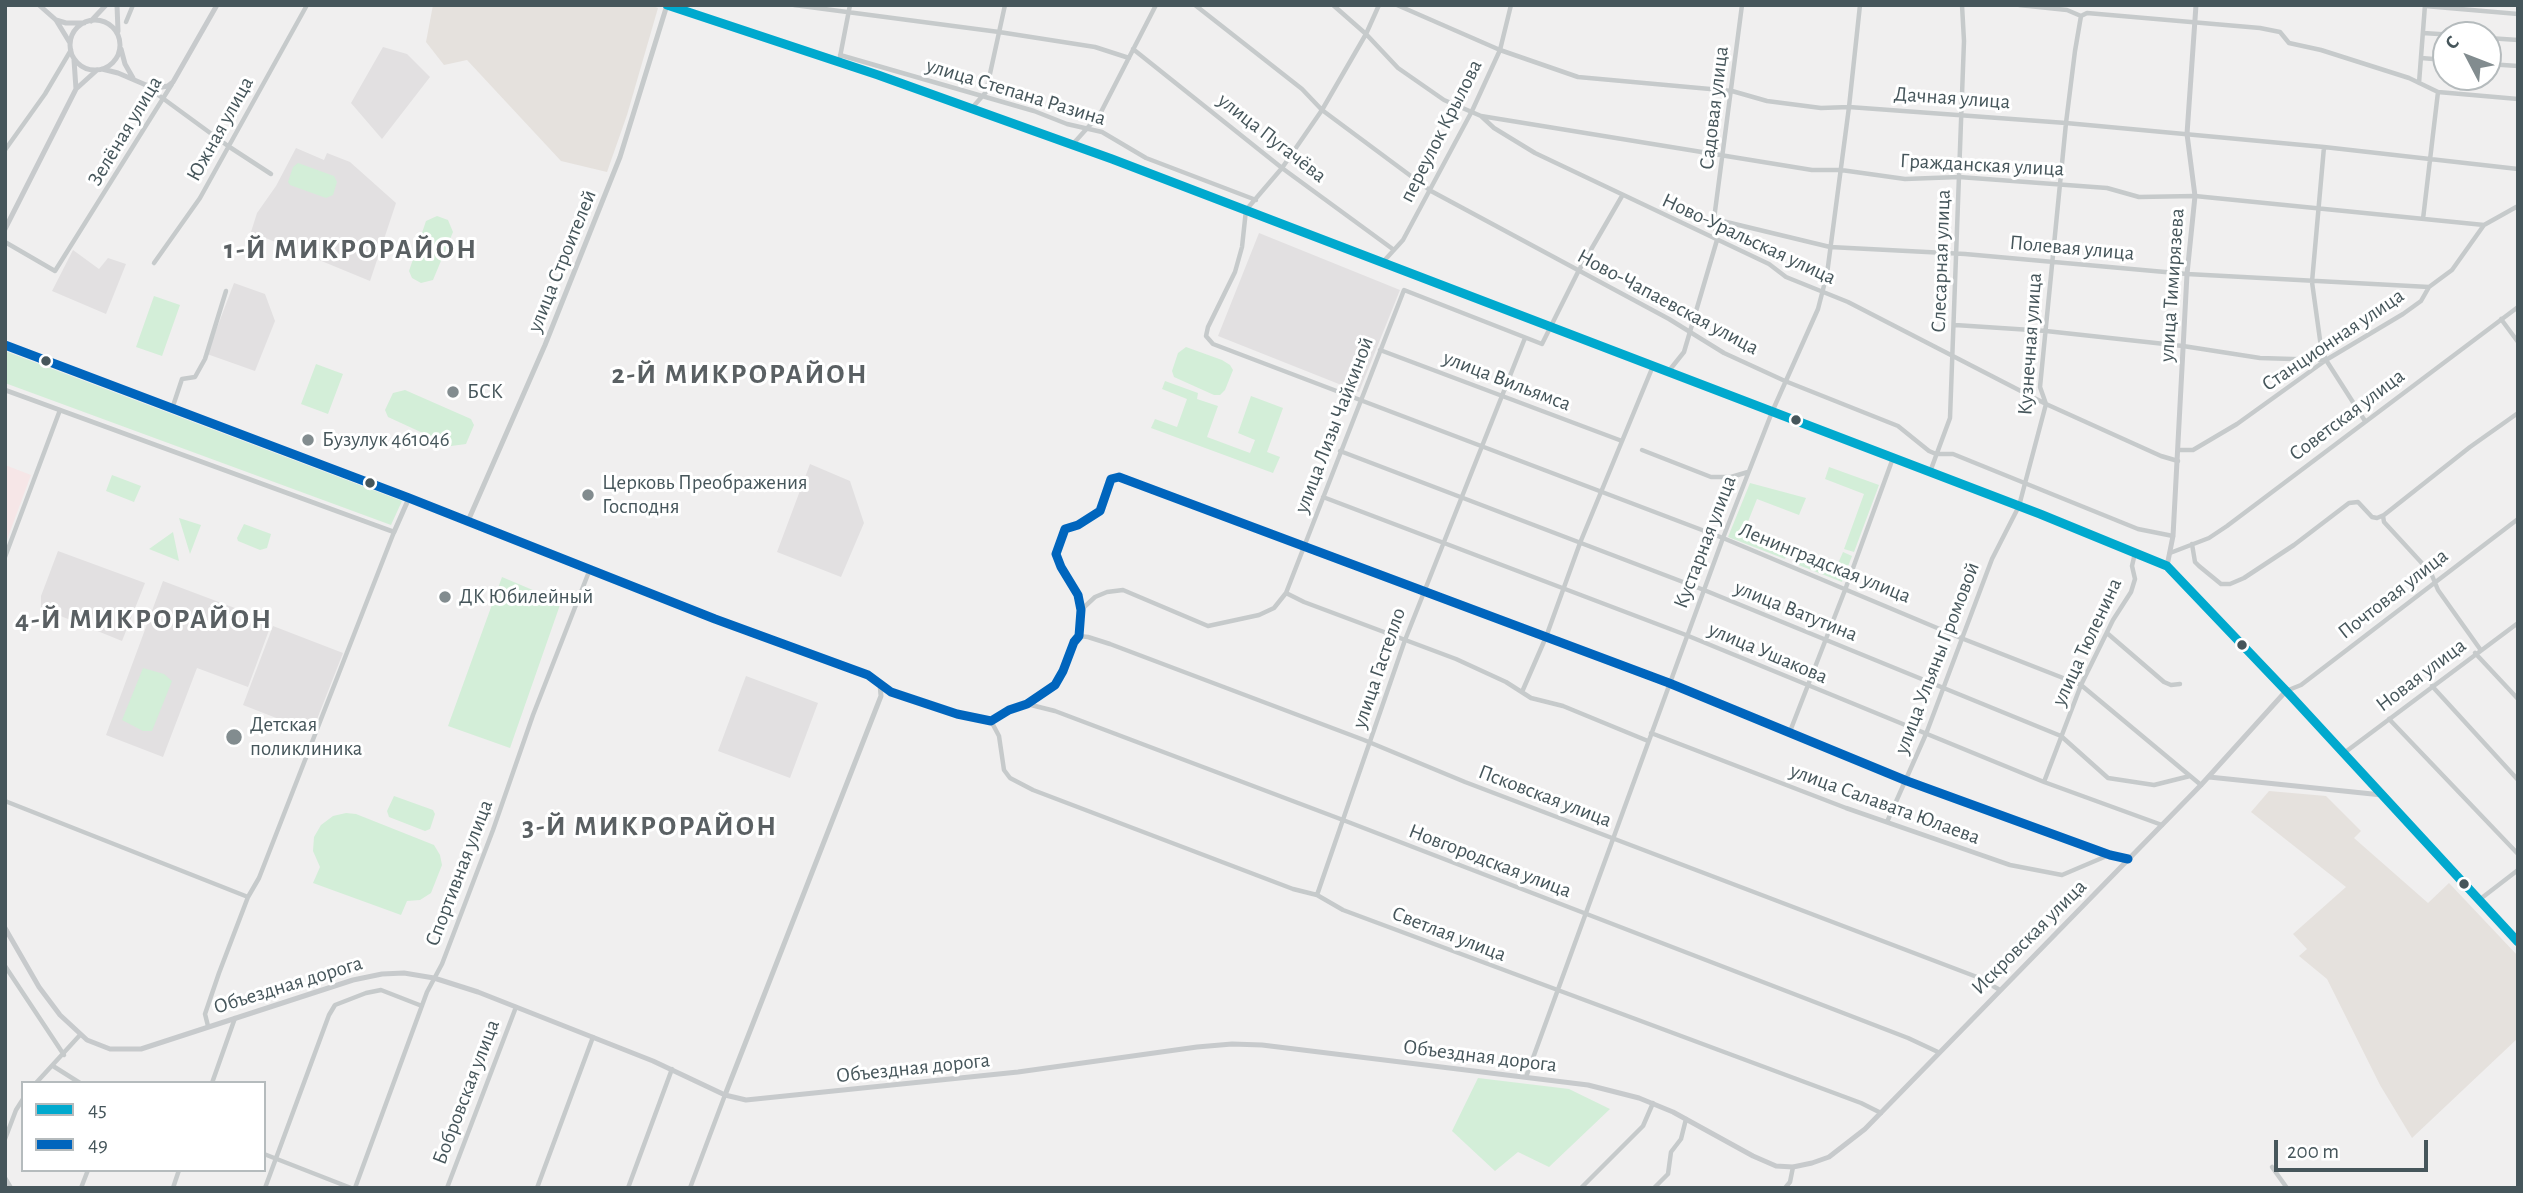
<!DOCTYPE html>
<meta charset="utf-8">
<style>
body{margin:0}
#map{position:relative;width:2523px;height:1193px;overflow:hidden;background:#f0efef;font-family:"Alegreya Sans",sans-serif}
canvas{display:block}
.frame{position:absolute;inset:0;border:7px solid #46565b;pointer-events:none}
.legend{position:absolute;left:21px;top:1081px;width:245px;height:91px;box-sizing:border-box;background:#fff;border:2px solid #b5bbbd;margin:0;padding:9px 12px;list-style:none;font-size:21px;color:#46565b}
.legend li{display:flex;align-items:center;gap:14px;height:35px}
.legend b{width:35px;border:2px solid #b5bbbd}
.north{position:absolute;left:2432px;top:21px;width:70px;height:70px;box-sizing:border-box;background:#fff;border:2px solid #b5bbbd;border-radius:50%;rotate:312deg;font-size:19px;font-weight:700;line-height:28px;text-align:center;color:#46565b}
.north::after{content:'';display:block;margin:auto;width:24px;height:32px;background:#828c8f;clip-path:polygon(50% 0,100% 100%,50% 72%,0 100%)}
.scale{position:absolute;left:2274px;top:1140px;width:154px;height:32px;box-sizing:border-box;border:4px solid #46565b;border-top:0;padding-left:9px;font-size:21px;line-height:24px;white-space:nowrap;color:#46565b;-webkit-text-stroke:5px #fff;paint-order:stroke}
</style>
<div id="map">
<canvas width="2523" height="1193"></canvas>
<div class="frame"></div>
<ul class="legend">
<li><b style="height:9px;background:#00a9ce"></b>45</li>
<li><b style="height:9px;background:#0065bd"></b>49</li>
</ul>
<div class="north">С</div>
<div class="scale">200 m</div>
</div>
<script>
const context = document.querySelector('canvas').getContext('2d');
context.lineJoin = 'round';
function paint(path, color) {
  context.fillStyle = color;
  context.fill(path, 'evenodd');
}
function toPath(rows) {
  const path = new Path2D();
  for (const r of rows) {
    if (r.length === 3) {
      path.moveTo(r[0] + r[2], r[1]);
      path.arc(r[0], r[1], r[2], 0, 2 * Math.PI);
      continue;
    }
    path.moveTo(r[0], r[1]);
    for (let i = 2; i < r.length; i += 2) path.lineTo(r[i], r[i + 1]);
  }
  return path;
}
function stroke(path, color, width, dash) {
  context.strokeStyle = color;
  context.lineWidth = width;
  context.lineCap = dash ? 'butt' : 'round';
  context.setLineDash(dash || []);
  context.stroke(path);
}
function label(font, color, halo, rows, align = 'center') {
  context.font = font + ' "Alegreya Sans",sans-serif';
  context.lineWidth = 6;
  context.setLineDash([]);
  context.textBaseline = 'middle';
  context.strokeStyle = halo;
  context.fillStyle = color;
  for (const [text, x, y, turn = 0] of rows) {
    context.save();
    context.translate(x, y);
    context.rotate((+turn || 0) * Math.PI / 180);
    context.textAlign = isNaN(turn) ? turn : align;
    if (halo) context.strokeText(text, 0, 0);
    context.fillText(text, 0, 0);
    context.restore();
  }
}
const commercial = toPath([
 [433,5,650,5,658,8,627,115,607,172,561,161,467,60,444,65,426,42],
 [2269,791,2326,796,2361,831,2354,838,2428,903,2449,883,2518,956,2518,1038,2412,1138,2380,1085,2327,979,2299,956,2307,949,2293,934,2346,887,2251,812]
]);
const education = toPath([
 [383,47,407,54,430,77,382,139,351,103],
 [296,148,324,160,327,153,350,162,396,203,370,281,251,232,257,213,276,186],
 [1259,233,1400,290,1359,392,1218,336],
 [73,250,99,269,108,258,126,264,106,314,52,291],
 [234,283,265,294,275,321,255,371,207,354],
 [810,464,850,481,864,523,841,577,777,552],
 [58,551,145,583,122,641,41,608,41,596],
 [163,581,272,622,248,687,197,668,163,757,106,735],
 [273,626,343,653,312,732,243,705],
 [746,676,818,703,790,778,718,751]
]);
const medical = toPath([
 [5,465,31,475,5,545]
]);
const green = toPath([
 [298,163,334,176,337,182,333,195,326,198,290,185,288,182,293,167],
 [437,216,448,220,453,232,433,280,421,283,412,278,409,271,426,221],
 [154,296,180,305,162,356,136,347],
 [1186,347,1222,360,1230,365,1233,370,1225,390,1220,395,1214,395,1174,377,1172,371,1178,353],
 [5,351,402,501,391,525,5,383],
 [316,364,343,374,328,414,301,404],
 [1165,381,1198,393,1197,399,1218,406,1207,437,1250,453,1255,440,1238,433,1251,396,1283,408,1267,452,1280,457,1273,473,1151,428,1155,419,1177,427,1187,399,1162,389],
 [405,390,471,419,474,425,466,444,451,446,388,417,385,410,393,393],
 [1829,467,1879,485,1854,552,1844,549,1864,494,1825,479],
 [112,475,141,486,134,502,106,491],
 [1750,483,1806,498,1799,515,1757,499,1745,529,1789,548,1785,559,1728,537],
 [179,518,201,525,190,554],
 [244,524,271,534,267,548,260,550,238,541,237,538],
 [173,532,179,561,149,549],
 [1843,552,1852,556,1842,582,1796,564,1800,554,1836,568],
 [502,577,561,602,510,748,448,726],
 [143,668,164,674,172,681,152,731,143,731,122,720],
 [394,796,433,810,435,814,430,829,425,831,389,817,387,811],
 [346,813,356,814,434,845,440,855,442,865,431,893,420,900,407,901,401,915,313,883,320,867,313,851,314,837,321,825,333,816],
 [1478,1078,1569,1089,1610,1109,1549,1167,1518,1152,1495,1171,1452,1131]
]);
const minor = toPath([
 [794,5,999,32,1095,47,1129,58],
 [1195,5,1302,89,1322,110,1431,191,1669,319,1724,353,1785,381,1898,426,1929,451,1936,454,1953,454,2138,529,2173,536],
 [1333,5,1366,34,1398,68,1444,100,1481,116,1494,128,1535,153,1769,264,1786,277,1848,302,2046,404,2161,456,2178,461],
 [1379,5,1366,34,1322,110,1282,168,1246,210,1242,247,1235,272,1208,327,1206,336,1213,344,1723,538,1961,638,2081,685,2201,785],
 [1397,5,1500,50,1578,77,1732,91,1767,101,1821,108,1849,107,2066,123,2324,147,2518,169],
 [2019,5,2067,10,2081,16,2087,13,2260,28,2280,32,2289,43,2321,50,2409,78,2438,92,2518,99],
 [2425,6,2518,14],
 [126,22,133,5],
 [2423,33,2454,35],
 [2488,38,2518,40],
 [1133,49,1282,168,1394,250],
 [840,55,1034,111,1067,124,1102,132,1146,158,1256,200],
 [2421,58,2446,60],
 [839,62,850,5],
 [2488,64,2518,66],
 [2419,83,2425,5],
 [146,86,228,146,271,174],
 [972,108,986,92,1005,5],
 [1481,116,1812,170,1841,170,1905,179,1959,177,2107,188,2139,197,2195,196,2484,225],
 [1072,145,1100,114,1156,5],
 [2324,147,2312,282,2321,347,2326,360,2365,421],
 [5,150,45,94,71,50],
 [1714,219,1830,247,1965,254,2187,274,2429,287],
 [2423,219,2438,92],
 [5,242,55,271,172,84],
 [1383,262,1403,240,1472,111,1500,50,1511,5],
 [154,263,200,198,307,5],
 [2501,319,2518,342],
 [1955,325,2046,331,2183,346,2260,358,2325,360],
 [1380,350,1622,441],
 [1668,372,1684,352,1717,240,1714,219,1742,5],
 [172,409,182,379,195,377,205,359,226,291],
 [1642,450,1711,477,1731,477,1748,472],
 [2179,450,2193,450,2237,424,2326,360,2403,314,2421,301,2429,287,2452,270,2484,225,2518,206],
 [1340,451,1704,590,2061,736,2108,778,2154,785,2190,776],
 [1930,472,1950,418,1964,41,1962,5],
 [1323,497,1686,635,2044,782,2162,825],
 [2383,516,2384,522,2431,573,2438,590,2480,649],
 [2192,544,2195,562,2199,566,2221,584,2230,584,2244,578,2294,545,2349,503,2358,502,2372,517,2377,518,2384,515,2470,447,2518,413],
 [2170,553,2209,538,2227,526,2518,307],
 [5,557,60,410],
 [1286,593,1304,602,1456,659,1506,682,1531,698,1563,706,1648,741],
 [1081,610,1095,597,1107,592,1123,590,1208,626,1259,615,1274,608,1286,593,1404,290,1542,344,1578,272,1622,196],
 [2107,633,2164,682,2171,685,2180,684],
 [1079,636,1088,637,1110,644,1364,740,1465,782,1977,977,2000,990],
 [2475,653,2518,699],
 [880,686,933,707,991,721,1009,710,1027,704,1055,685,1063,671,1074,642,1079,636,1081,610,1078,595,1061,567,1056,554,1065,529,1078,525,1100,511,1111,479,1119,477,1669,683,1907,781,2110,855,2128,859],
 [2432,686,2518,780],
 [2286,691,2301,685,2518,519],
 [1522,692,1546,637,1580,543,1653,366],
 [1027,704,1055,711,1343,820,1908,1038,1938,1052],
 [2389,719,2518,854],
 [991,721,999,736,1004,770,1010,778,1033,790,1293,889,1317,895,1343,910,1861,1103,1881,1113],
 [1651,733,1846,808,2010,865,2062,875,2109,855],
 [1789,734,1845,590,1893,458],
 [2344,753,2518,623],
 [2044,782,2081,685,2113,620,2131,592,2135,579,2132,566,2135,553],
 [5,801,248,897],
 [1887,822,1926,734,1992,559,2019,506,2046,404,2040,387,2066,123,2075,51,2081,16],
 [1317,895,1405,640,1525,338],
 [2479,900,2518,870],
 [5,966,64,1055],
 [208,1026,205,1014,219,973,248,897,259,878,394,532],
 [53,1066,80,1083],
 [1526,1077,1723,538,1772,412,1818,309,1827,274,1849,107,1860,5],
 [36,1083,80,1035],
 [212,1083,235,1018],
 [5,1139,16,1110,23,1099],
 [264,1154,351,1188],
 [2272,1167,2287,1188],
 [5,1178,11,1188],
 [81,1188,88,1170],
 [173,1188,179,1170],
 [265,1188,329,1015,335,1005,366,993,381,990,422,1006],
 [355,1188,427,992,442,964,493,830,533,715,590,569],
 [447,1188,516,1007],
 [537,1188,593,1037],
 [628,1188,672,1069],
 [690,1188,725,1095],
 [1581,1188,1643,1126,1653,1103],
 [1654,1188,1668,1174,1671,1152,1681,1139,1686,1119],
 [1785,1188,1790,1182,1793,1167]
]);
const tertiary = toPath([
 [5,345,409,498,715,619,868,675,880,685,881,696,725,1095],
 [5,390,394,532,409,498],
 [468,521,545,345,620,157,667,5]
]);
const secondary = toPath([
 [39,5,56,20,70,43],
 [117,5,118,31],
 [56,20,66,23,84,23],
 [95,45,25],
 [91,21,106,5],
 [121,49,125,64,133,78],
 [74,60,76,89],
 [102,69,118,73,146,85,156,88,168,86,173,82,217,5],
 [5,229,76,89,97,70],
 [2167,566,2173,536,2187,274,2195,196,2187,134,2196,5],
 [2209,777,2382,795],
 [5,928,39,987,60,1015,87,1040,110,1049,141,1049,353,980,382,974,404,973,434,978,478,992,653,1061,725,1095,746,1100,1018,1072,1197,1047,1232,1044,1262,1045,1588,1085,1639,1098,1673,1112,1753,1156,1776,1166,1793,1167,1812,1163,1829,1157,1865,1129,2201,785,2286,691]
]);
const primary = toPath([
 [667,5,878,75,1112,159,2040,514,2167,566,2290,695,2518,942]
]);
const bus1 = toPath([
 [667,5,878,75,1112,159,2040,514,2167,566,2290,695,2518,942]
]);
const bus2 = toPath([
 [5,345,409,498,715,619,868,675,891,692,957,714,991,721,1009,710,1027,704,1055,685,1063,671,1074,642,1079,636,1081,610,1078,595,1061,567,1056,554,1065,529,1078,525,1100,511,1111,479,1119,477,1669,683,1907,781,2110,855,2128,859]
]);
const markers = [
 [46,361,6,"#46565b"],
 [453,392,7,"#828c8f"],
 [1796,420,6,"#46565b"],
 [308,440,7,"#828c8f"],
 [370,483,6,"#46565b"],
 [588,495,7,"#828c8f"],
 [445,597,7,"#828c8f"],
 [2242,645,6,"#46565b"],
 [234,737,9,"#828c8f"],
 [2464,884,6,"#46565b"]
];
const streetNames = [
 ["улица Степана Разина",1016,92,17],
 ["Дачная улица",1952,98,4],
 ["Садовая улица",1714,108,-83],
 ["Южная улица",220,129,-61],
 ["Зелёная улица",125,131,-59],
 ["переулок Крылова",1441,131,-63],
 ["улица Пугачёва",1272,138,38],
 ["Гражданская улица",1982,165,3],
 ["Ново-Уральская улица",1749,239,25],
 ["Полевая улица",2072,248,5],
 ["улица Строителей",562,261,-68],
 ["Слесарная улица",1941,261,-88],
 ["улица Тимирязева",2172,285,-86],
 ["Ново-Чапаевская улица",1668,302,28],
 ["Станционная улица",2333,340,-34],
 ["Кузнечная улица",2030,344,-86],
 ["улица Вильямса",1507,381,21],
 ["Советская улица",2347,415,-37],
 ["улица Лизы Чайкиной",1334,425,-69],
 ["Кустарная улица",1705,542,-69],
 ["Ленинградская улица",1825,563,22],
 ["Почтовая улица",2393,594,-38],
 ["улица Ватутина",1796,611,22],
 ["улица Тюленина",2087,642,-65],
 ["улица Ушакова",1768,653,23],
 ["улица Ульяны Громовой",1937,658,-69],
 ["улица Гастелло",1379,668,-71],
 ["Новая улица",2421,675,-37],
 ["Псковская улица",1545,796,21],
 ["улица Салавата Юлаева",1885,804,20],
 ["Новгородская улица",1490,861,21],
 ["Спортивная улица",459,873,-69],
 ["Светлая улица",1449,934,21],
 ["Искровская улица",2029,937,-45],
 ["Объездная дорога",288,985,-17],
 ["Объездная дорога",1480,1056,7],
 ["Объездная дорога",913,1068,-6],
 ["Бобровская улица",466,1092,-69]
];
const poiNames = [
 ["БСК",467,392],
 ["Бузулук 461046",322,440],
 ["Церковь Преображения",602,483],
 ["Господня",602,507],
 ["ДК Юбилейный",459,597],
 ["Детская",250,725],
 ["поликлиника",250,749]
];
const districtNames = [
 ["1-Й МИКРОРАЙОН",351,250],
 ["2-Й МИКРОРАЙОН",740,375],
 ["4-Й МИКРОРАЙОН",144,620],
 ["3-Й МИКРОРАЙОН",650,827]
];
paint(commercial, '#e5e1dd');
paint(education, '#e2e0e1');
paint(medical, '#f6e6e7');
paint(green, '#d3eed8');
stroke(minor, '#c6cacb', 4.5);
stroke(tertiary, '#c6cacb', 5);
stroke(secondary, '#c7cacc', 5);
stroke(primary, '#c4c9ca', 6);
stroke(bus1, '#00a9ce', 9);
stroke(bus2, '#0065bd', 9);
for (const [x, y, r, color] of markers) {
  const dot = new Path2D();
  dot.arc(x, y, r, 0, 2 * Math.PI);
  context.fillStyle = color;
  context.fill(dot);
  stroke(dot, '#fff', 2.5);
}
label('21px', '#46565b', '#fff', streetNames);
label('21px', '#46565b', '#fff', poiNames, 'left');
context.letterSpacing = '2px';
label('bold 28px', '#5a6063', '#fff', districtNames);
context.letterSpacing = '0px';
</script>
